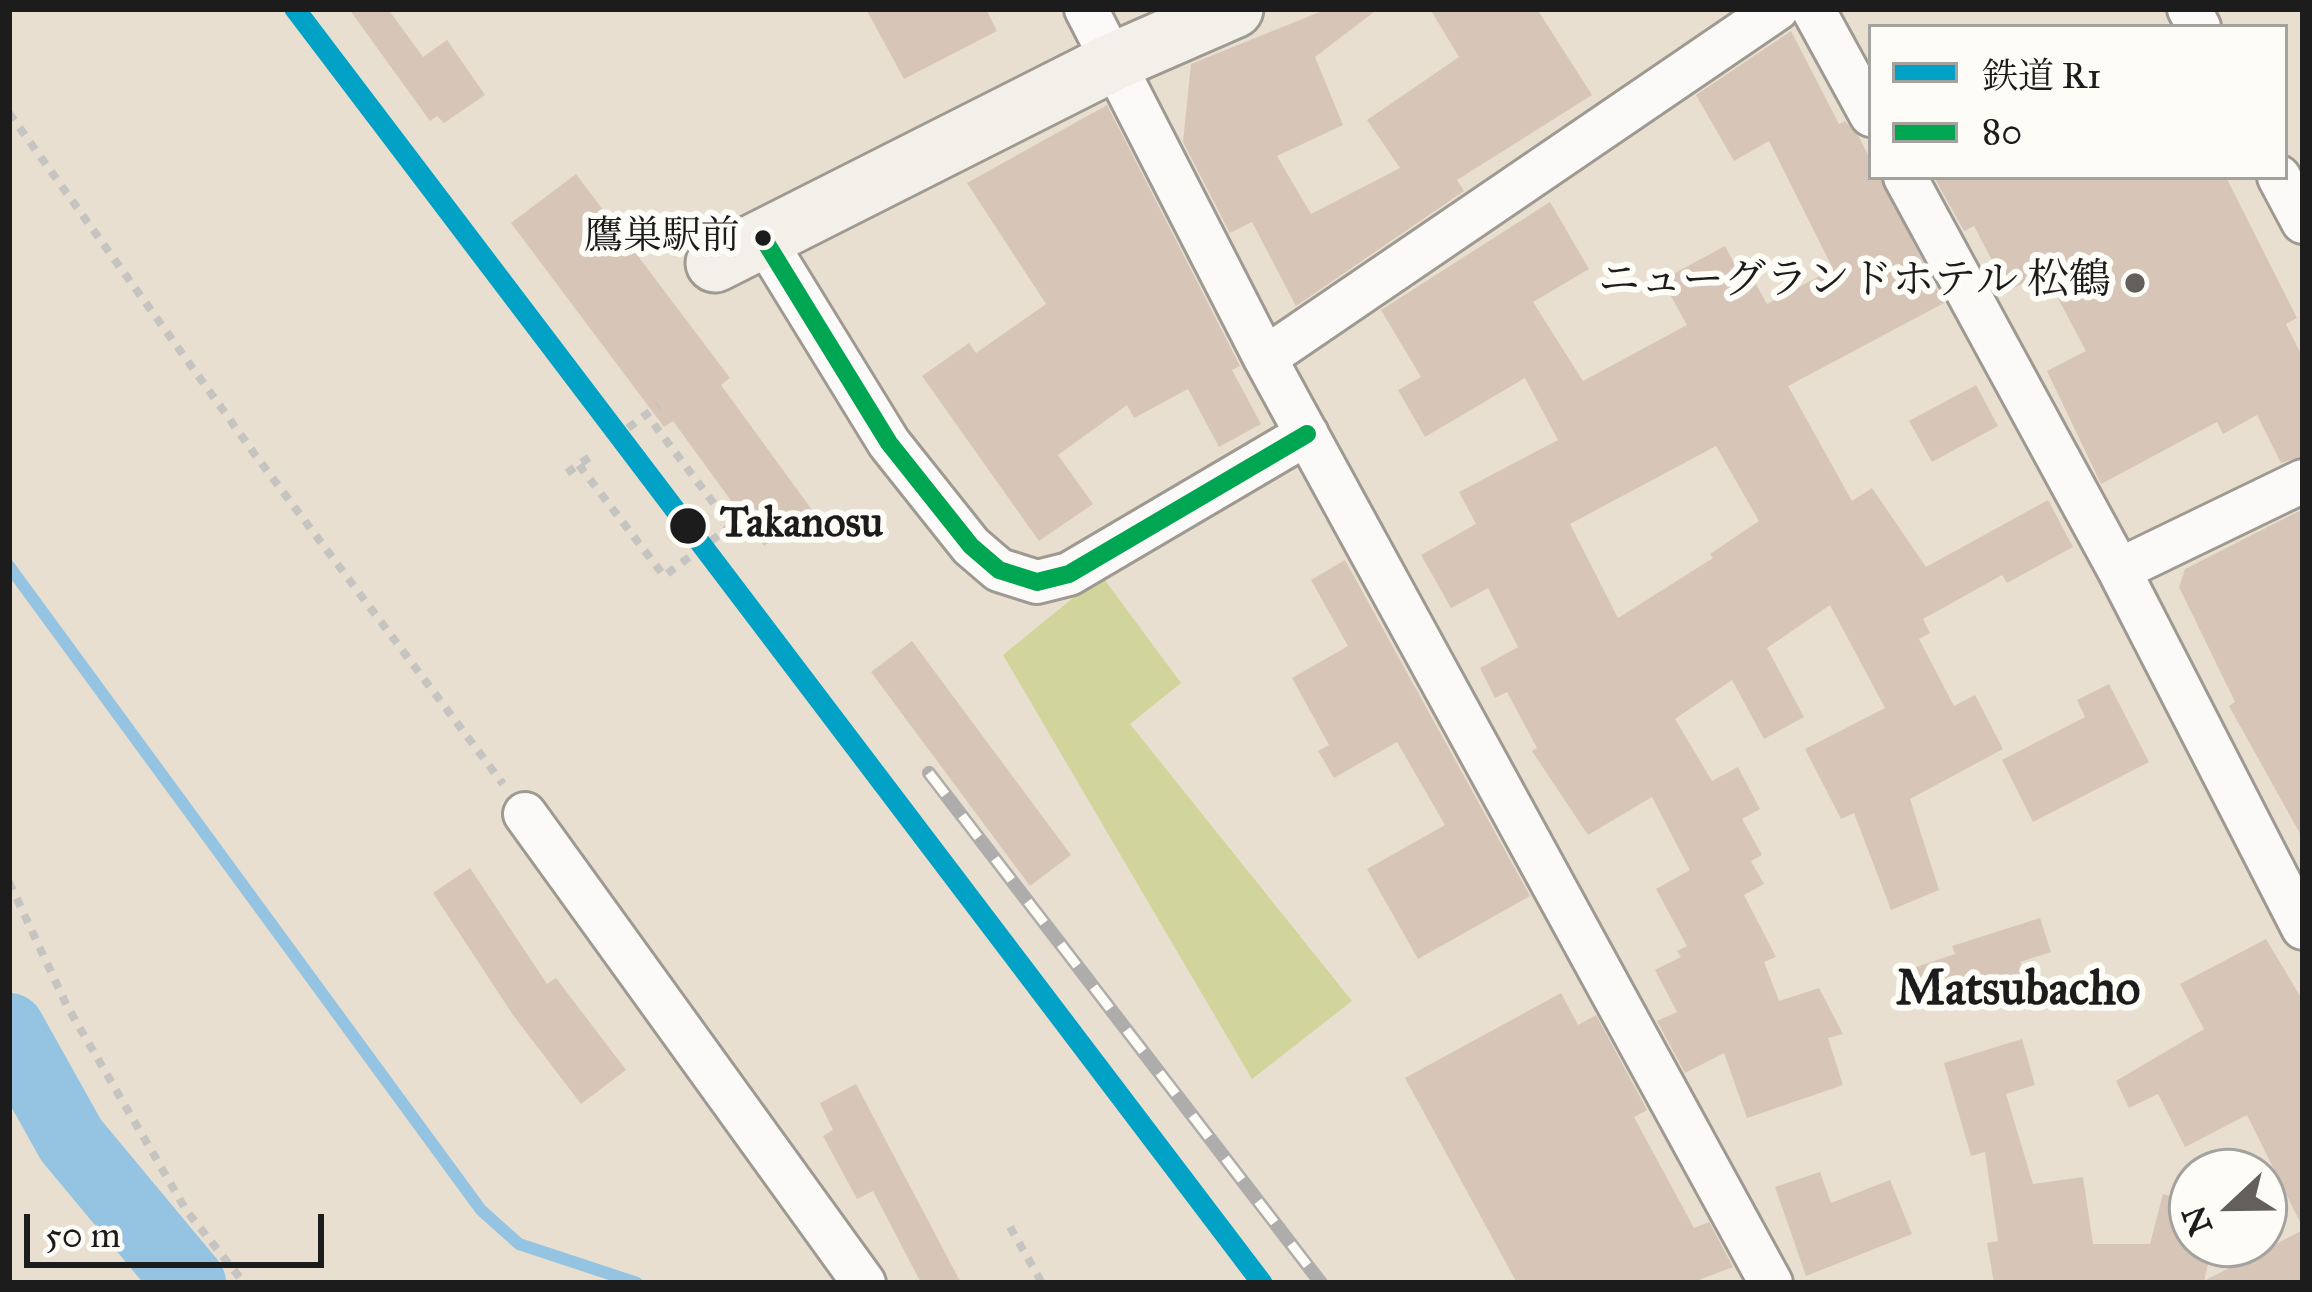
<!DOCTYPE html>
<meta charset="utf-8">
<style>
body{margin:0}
#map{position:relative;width:2312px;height:1292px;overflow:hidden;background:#e8dfd0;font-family:"IM FELL Great Primer","Noto Serif JP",serif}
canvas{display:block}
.frame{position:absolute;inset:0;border:12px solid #1c1c1c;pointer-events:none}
.legend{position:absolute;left:1868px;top:24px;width:420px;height:156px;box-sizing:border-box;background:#fdfcf7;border:3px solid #a3a29f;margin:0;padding:15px 21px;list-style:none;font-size:36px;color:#1c1c1c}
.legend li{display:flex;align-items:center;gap:24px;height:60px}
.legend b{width:60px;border:3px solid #a3a29f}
.north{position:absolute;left:2168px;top:1148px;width:120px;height:120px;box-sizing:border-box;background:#fdfcf7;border:3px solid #a3a29f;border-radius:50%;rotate:248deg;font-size:33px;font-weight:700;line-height:48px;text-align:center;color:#1c1c1c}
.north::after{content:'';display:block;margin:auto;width:42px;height:54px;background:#63605b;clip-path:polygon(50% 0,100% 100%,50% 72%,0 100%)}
.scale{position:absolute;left:24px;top:1214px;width:300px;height:54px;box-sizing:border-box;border:6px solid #1c1c1c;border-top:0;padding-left:15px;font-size:36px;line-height:42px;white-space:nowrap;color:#1c1c1c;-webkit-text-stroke:9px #fdfcf7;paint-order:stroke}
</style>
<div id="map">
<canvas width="2312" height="1292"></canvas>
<div class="frame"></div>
<ul class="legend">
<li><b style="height:15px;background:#01a2c5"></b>鉄道 R1</li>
<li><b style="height:15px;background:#00a651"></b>80</li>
</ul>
<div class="north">N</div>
<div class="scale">50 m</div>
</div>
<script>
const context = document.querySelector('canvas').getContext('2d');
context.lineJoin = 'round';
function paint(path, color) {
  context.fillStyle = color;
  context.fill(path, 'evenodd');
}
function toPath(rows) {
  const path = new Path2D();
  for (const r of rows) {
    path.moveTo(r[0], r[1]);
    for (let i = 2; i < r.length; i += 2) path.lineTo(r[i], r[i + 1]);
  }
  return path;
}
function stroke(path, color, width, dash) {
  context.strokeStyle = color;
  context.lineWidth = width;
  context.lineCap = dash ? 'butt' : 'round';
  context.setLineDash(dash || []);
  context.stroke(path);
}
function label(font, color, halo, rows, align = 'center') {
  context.font = font + ' "IM FELL Great Primer","Noto Serif JP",serif';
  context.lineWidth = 12;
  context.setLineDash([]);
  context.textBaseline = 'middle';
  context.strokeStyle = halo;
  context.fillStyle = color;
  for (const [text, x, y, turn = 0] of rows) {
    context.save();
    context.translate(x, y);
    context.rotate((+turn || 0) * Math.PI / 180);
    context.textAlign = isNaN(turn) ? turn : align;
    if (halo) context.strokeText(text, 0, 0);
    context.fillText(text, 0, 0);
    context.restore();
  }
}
const green = toPath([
 [1101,575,1181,683,1130,724,1352,1001,1252,1079,1003,655]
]);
const stream = toPath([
 [9,566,481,1210,519,1244,637,1283]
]);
const river = toPath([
 [9,1029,71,1140,190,1283]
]);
const building = toPath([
 [349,9,388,9,423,57,447,40,485,95,444,123,437,116,430,121],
 [866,9,986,9,997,31,904,79],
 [1327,9,1378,9,1315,57,1343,125,1277,156,1311,214,1400,168,1367,120,1459,57,1430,9,1537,9,1592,95,1457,180,1464,191,1296,306,1252,222,1230,233,1183,142,1191,64],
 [1791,31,1839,124,1845,121,1859,137,1871,161,1871,177,1880,177,1944,303,1788,386,1852,501,1872,488,1926,567,2048,500,2073,547,2007,583,2002,575,1923,619,1930,633,1919,639,1954,706,1975,695,2003,749,1910,799,1939,890,1891,910,1854,813,1841,819,1805,749,1885,708,1830,605,1767,648,1804,717,1764,739,1732,680,1675,719,1712,781,1738,767,1760,809,1742,819,1762,855,1751,861,1764,884,1744,895,1776,957,1764,962,1779,1001,1819,988,1843,1034,1828,1038,1843,1085,1747,1118,1724,1053,1685,1073,1657,1021,1677,1012,1655,970,1681,957,1677,951,1687,946,1656,889,1690,870,1652,797,1588,835,1532,751,1537,748,1507,692,1495,698,1480,668,1518,647,1488,588,1451,608,1421,555,1476,524,1459,492,1558,440,1525,378,1425,437,1398,390,1421,377,1381,310,1550,202,1589,269,1533,302,1583,381,1687,325,1662,280,1725,246,1744,282,1752,277,1767,304,1833,269,1769,141,1734,161,1696,95],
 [1716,446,1759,521,1710,554,1713,558,1618,618,1570,524],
 [1107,105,1240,366,1232,370,1261,424,1219,447,1188,389,1134,418,1127,405,1058,455,1093,504,1039,541,922,376,969,343,976,353,1046,304,967,183],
 [576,174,730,378,721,385,812,510,764,546,673,421,664,427,511,223],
 [1934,177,2226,177,2297,318,2286,324,2303,358,2303,456,2281,463,2257,415,2223,434,2217,422,2101,484,2047,371,2086,351,2044,272,2008,291,1974,226,1964,231],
 [1976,385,1998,426,1932,462,1909,421],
 [2303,509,2303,839,2229,706,2235,702,2179,587,2185,569],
 [1345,560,1530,896,1418,959,1367,869,1445,825,1397,742,1334,778,1318,751,1329,745,1292,678,1348,646,1311,580],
 [912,641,1071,855,1030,886,871,672],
 [2109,684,2149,762,2033,822,2002,760,2085,717,2077,700],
 [470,868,547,984,556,978,626,1070,581,1104,513,1015,433,893],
 [2040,918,2051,952,2020,962,2025,976,1926,1007,1913,968,1955,954,1952,946],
 [2266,939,2303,1001,2303,1228,2247,1115,2185,1147,2158,1094,2129,1108,2116,1081,2204,1029,2180,984],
 [1561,993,1578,1025,1596,1015,1647,1110,1634,1117,1694,1228,1709,1222,1733,1267,1691,1283,1517,1283,1405,1078],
 [2022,1039,2035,1085,2006,1094,2033,1184,2083,1177,2093,1244,2150,1244,2163,1194,2192,1202,2192,1244,2213,1244,2204,1281,2303,1230,2303,1283,1994,1283,1987,1243,1998,1241,1985,1152,1971,1156,1944,1063],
 [856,1084,961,1283,921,1283,873,1191,857,1199,823,1136,833,1130,820,1103],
 [1820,1172,1831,1203,1890,1180,1912,1234,1806,1276,1775,1187]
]);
const path = toPath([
 [9,113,256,456,503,784],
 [628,428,659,405],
 [579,465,664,576,731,526,646,414],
 [567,473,594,454],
 [9,882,67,1006,186,1210,244,1283],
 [1010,1227,1042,1283]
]);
const street = toPath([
 [1086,9,1265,358,1771,1283],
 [1813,9,1871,115],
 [2189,9,2199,27],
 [1905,177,2119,570,2303,928],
 [2279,177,2303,222],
 [763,238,889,443,971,546,999,570,1037,582,1069,574,1307,434],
 [1265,358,1777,9],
 [2119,570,2303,481],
 [525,814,864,1283]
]);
const secondary = toPath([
 [715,263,1115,61,1234,9]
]);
const rail = toPath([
 [929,773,1321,1283]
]);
const bus1 = toPath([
 [763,238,889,443,971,546,999,570,1037,582,1069,574,1307,434]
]);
const rail1 = toPath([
 [295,9,1262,1283]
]);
const markers = [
 [763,238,10,"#1c1c1c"],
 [2135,283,12,"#63605b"],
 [688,526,20,"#1c1c1c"]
];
const busNames = [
 ["鷹巣駅前",740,238]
];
const poiNames = [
 ["ニューグランドホテル 松鶴",2111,283]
];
const stopNames = [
 ["Takanosu",720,526]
];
const quarterNames = [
 ["Matsubacho",2018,992]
];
paint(green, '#d1d59b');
stroke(stream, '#94c4e1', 12);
stroke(river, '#94c4e1', 72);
paint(building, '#d7c6b7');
stroke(street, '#9e9991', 48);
stroke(secondary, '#9e9991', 63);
stroke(path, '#c6c4c1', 8, [9, 9]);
stroke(street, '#fcfaf8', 42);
stroke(secondary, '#f3f0ea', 57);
stroke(rail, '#aeadab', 14);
stroke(rail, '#fdfcf7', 9, [27]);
stroke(bus1, '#00a651', 18);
stroke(rail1, '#01a2c5', 21);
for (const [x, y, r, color] of markers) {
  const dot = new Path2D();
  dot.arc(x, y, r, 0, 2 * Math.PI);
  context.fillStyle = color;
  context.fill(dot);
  stroke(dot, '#fdfcf7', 4.5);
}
label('39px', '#1c1c1c', '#fdfcf7', busNames, 'right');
label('42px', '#1c1c1c', '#fdfcf7', poiNames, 'right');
label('bold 42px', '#1c1c1c', '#fdfcf7', stopNames, 'left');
label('bold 48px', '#1c1c1c', '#fdfcf7', quarterNames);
</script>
